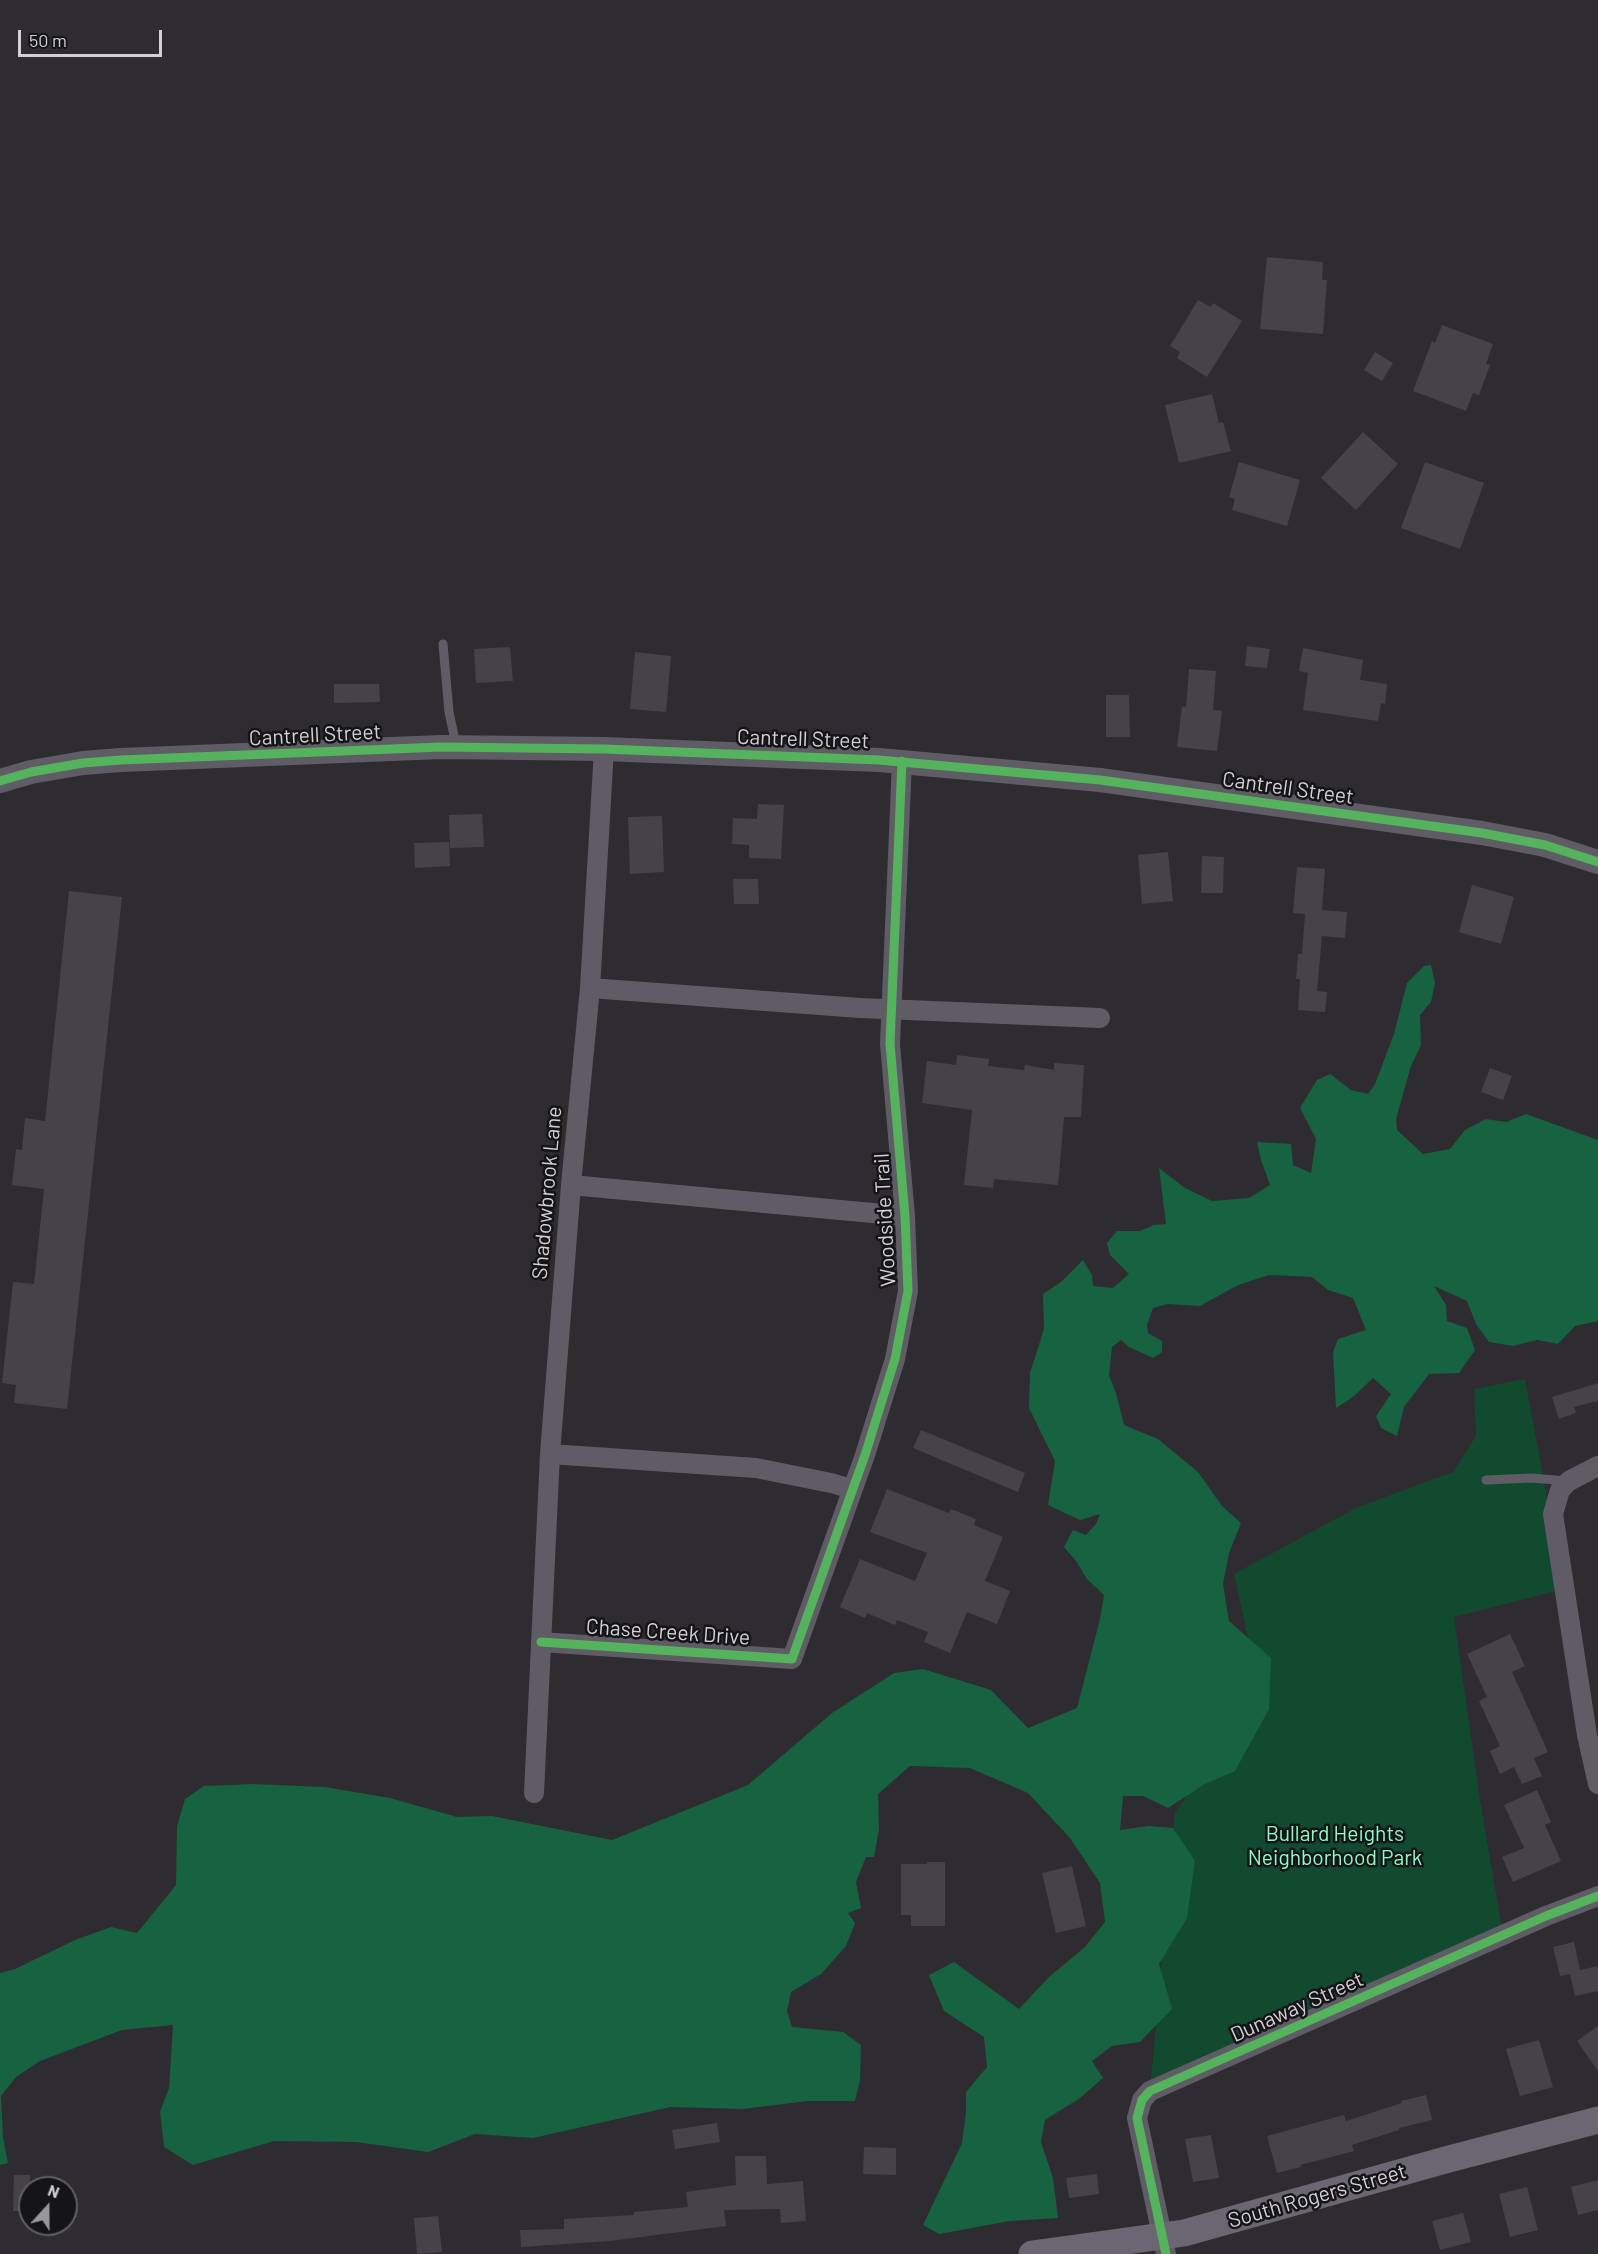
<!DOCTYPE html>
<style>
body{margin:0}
#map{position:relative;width:1598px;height:2254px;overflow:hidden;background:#2e2c31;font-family:Barlow,sans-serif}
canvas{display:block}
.north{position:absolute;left:18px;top:2176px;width:60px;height:60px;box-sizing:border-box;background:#151417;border:2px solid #615f63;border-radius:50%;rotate:21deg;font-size:16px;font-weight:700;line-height:24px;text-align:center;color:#d2d0d5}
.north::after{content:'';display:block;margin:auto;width:21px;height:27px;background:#99979c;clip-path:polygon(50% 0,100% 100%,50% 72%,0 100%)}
.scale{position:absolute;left:18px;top:30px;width:144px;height:27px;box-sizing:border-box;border:3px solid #d2d0d5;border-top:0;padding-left:8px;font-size:18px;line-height:21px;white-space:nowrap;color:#d2d0d5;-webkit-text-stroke:4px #151417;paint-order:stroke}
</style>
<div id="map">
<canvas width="1598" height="2254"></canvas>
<div class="north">N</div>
<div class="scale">50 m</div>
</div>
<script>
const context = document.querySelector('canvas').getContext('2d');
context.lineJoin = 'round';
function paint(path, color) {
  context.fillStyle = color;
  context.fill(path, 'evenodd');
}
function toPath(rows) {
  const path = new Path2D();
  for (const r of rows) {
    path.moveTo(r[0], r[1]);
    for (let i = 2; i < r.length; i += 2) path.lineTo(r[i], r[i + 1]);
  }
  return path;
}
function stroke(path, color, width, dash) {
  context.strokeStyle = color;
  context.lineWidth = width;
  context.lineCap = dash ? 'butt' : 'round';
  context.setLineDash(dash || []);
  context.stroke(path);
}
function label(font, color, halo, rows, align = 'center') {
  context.font = font + ' Barlow,sans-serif';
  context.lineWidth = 5;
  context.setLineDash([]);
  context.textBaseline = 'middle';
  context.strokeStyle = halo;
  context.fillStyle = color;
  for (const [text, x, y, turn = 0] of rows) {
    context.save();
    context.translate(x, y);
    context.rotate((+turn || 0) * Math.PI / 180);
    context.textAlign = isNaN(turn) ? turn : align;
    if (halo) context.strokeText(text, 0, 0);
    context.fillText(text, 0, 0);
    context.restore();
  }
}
const green = toPath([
 [1525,1379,1564,1589,1454,1617,1480,1800,1503,1935,1150,2091,1175,1812,1261,1696,1234,1574,1356,1508,1453,1472,1476,1436,1474,1389]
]);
const forest = toPath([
 [1431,965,1435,983,1431,1002,1420,1015,1421,1045,1411,1066,1396,1119,1397,1130,1423,1154,1450,1149,1465,1130,1486,1119,1506,1122,1526,1114,1598,1140,1598,1321,1575,1326,1558,1344,1537,1340,1513,1346,1489,1342,1476,1324,1467,1301,1434,1286,1446,1305,1447,1321,1467,1328,1475,1350,1459,1373,1429,1374,1404,1407,1397,1436,1381,1428,1376,1416,1391,1394,1373,1378,1353,1397,1336,1408,1333,1352,1338,1339,1366,1330,1353,1298,1328,1290,1312,1277,1269,1275,1238,1285,1200,1306,1168,1304,1153,1308,1147,1325,1148,1333,1162,1341,1162,1352,1153,1358,1129,1347,1121,1340,1112,1347,1109,1375,1116,1393,1124,1425,1158,1439,1198,1472,1222,1506,1241,1523,1229,1553,1223,1584,1229,1621,1271,1658,1269,1709,1235,1771,1205,1784,1168,1808,1143,1796,1123,1796,1120,1830,1149,1826,1173,1828,1195,1861,1187,1918,1159,1964,1172,2009,1140,2042,1112,2046,1092,2061,1103,2078,1080,2098,1045,2120,1041,2142,1053,2178,1058,2218,1010,2221,939,2234,923,2225,962,2143,966,2112,966,2092,987,2067,984,2037,944,2011,929,1975,954,1962,1019,2009,1049,1977,1085,1947,1105,1922,1100,1883,1070,1838,1028,1793,970,1768,910,1766,878,1794,879,1829,874,1857,866,1857,856,1882,861,1908,848,1913,855,1923,846,1946,821,1974,791,1992,787,2011,792,2027,843,2032,861,2045,860,2080,855,2101,808,2101,743,2109,670,2107,533,2138,475,2134,428,2152,356,2142,274,2141,193,2165,164,2147,160,2112,169,2088,173,2025,122,2030,40,2061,16,2077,1,2096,3,2138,8,2163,0,2165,0,1973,15,1969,75,1940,111,1927,137,1933,176,1885,177,1827,185,1799,204,1786,253,1784,325,1787,390,1798,457,1817,492,1816,612,1840,748,1785,832,1713,894,1673,923,1669,991,1690,1028,1728,1077,1708,1100,1619,1104,1595,1087,1579,1076,1561,1064,1547,1073,1530,1086,1535,1096,1524,1100,1514,1080,1520,1048,1505,1055,1461,1029,1408,1030,1373,1044,1329,1043,1294,1061,1282,1083,1260,1092,1275,1093,1286,1113,1288,1129,1274,1110,1255,1107,1243,1117,1231,1140,1231,1154,1225,1166,1224,1159,1168,1185,1188,1212,1201,1249,1198,1270,1185,1261,1160,1257,1142,1291,1144,1293,1165,1311,1173,1316,1139,1300,1108,1317,1080,1330,1074,1351,1090,1368,1094,1375,1084,1394,1034,1407,983,1424,966]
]);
const building = toPath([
 [1267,257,1323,262,1322,280,1327,280,1323,334,1260,329],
 [1198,300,1211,307,1213,303,1242,321,1207,377,1177,358,1180,352,1170,346],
 [1442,325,1493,344,1486,364,1490,365,1479,395,1473,393,1466,411,1413,391,1432,341,1435,343],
 [1375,352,1393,363,1382,381,1364,370],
 [1212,394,1219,423,1223,422,1231,451,1179,463,1165,405],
 [1363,432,1398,464,1356,510,1321,478],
 [1239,462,1300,480,1287,526,1232,510,1235,499,1229,497],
 [1425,462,1484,483,1460,549,1401,528],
 [1247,646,1270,649,1267,668,1245,666],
 [510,647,513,681,476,683,474,649],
 [1303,648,1363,660,1360,680,1387,684,1385,704,1381,703,1378,721,1303,710,1308,673,1299,671],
 [635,652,671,656,666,712,630,709],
 [1189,669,1216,671,1213,710,1222,711,1217,751,1177,747,1182,706,1186,707],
 [334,684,379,684,380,702,334,703],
 [1106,695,1129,695,1130,737,1106,737],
 [758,804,784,805,781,859,749,858,749,845,732,844,733,818,757,819],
 [482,814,484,847,450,848,449,815],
 [662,816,664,872,630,874,628,817],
 [449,842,450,866,415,868,414,843],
 [1168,852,1173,901,1142,904,1138,855],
 [1202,856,1224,857,1223,893,1201,893],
 [1297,867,1325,869,1322,910,1347,912,1345,938,1322,936,1317,991,1327,992,1325,1012,1298,1010,1300,979,1296,979,1298,954,1302,954,1305,914,1293,913],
 [733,879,758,879,759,904,734,904],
 [1472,885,1514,897,1501,944,1459,932],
 [69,891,122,897,67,1409,14,1403,16,1385,2,1383,13,1282,34,1284,44,1189,12,1185,16,1149,22,1150,25,1118,45,1121],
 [957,1055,989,1059,988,1066,1024,1070,1025,1065,1054,1070,1054,1063,1084,1065,1081,1117,1064,1117,1058,1185,994,1179,993,1188,964,1185,972,1110,922,1103,927,1061,956,1065],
 [1490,1068,1512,1076,1503,1100,1481,1092],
 [1598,1383,1598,1401,1574,1407,1576,1413,1559,1419,1552,1397],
 [921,1430,1025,1473,1018,1492,913,1448],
 [887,1489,949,1513,951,1509,976,1519,974,1525,1003,1537,985,1581,1010,1591,997,1624,967,1612,950,1653,924,1642,928,1632,897,1620,895,1625,867,1613,865,1618,840,1607,860,1559,915,1581,927,1553,870,1532],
 [1510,1634,1525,1666,1512,1672,1548,1752,1534,1758,1542,1776,1522,1784,1514,1767,1500,1774,1490,1751,1500,1746,1479,1701,1487,1697,1467,1654],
 [1537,1790,1551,1822,1545,1825,1561,1861,1513,1882,1502,1857,1524,1848,1504,1805],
 [927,1862,945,1862,945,1926,911,1926,911,1915,901,1915,901,1864,927,1864],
 [1072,1866,1086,1926,1056,1933,1042,1873],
 [1574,1942,1580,1970,1598,1966,1598,1991,1575,1996,1570,1974,1560,1976,1553,1947],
 [1598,2026,1598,2071,1577,2041],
 [1539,2040,1553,2087,1520,2096,1506,2049],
 [1426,2095,1432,2120,1399,2128,1399,2130,1352,2145,1354,2151,1300,2165,1301,2167,1277,2173,1267,2136,1344,2115,1346,2121,1402,2103,1401,2101],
 [717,2123,720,2142,675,2149,672,2130],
 [1211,2135,1219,2178,1193,2182,1185,2139],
 [864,2147,896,2148,896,2175,863,2174],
 [735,2156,766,2156,767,2184,803,2181,806,2221,781,2223,780,2209,724,2210,726,2226,610,2241,521,2247,520,2230,564,2229,564,2219,634,2215,634,2212,688,2207,686,2192,736,2185],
 [1097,2174,1099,2194,1069,2198,1066,2178],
 [14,2175,30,2175,30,2211,13,2211],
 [1598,2180,1598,2210,1578,2215,1571,2187],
 [1527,2187,1538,2230,1510,2237,1499,2194],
 [1463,2213,1471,2242,1440,2250,1432,2221],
 [438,2216,442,2252,417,2254,414,2218]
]);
const service = toPath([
 [443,644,449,712,456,745],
 [1486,1480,1532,1478,1567,1481]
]);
const minor = toPath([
 [590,988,860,1008,1100,1018],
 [571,1185,905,1216],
 [550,1454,756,1468,831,1483,852,1489],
 [1598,1466,1569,1481,1560,1490,1553,1514,1587,1735,1598,1784],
 [541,1642,792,1659,865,1455,895,1359,908,1291,905,1216,890,1044,902,761],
 [534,1793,550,1454,571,1185,590,988,604,749],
 [1166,2254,1137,2118,1142,2100,1150,2091,1546,1916,1598,1896]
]);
const tertiary = toPath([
 [0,781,31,772,83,763,121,760,441,747,604,749,879,760,1100,780,1482,833,1545,845,1598,862]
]);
const secondary = toPath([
 [1032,2254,1184,2233,1449,2159,1598,2120]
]);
const cycleway = toPath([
 [0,781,31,772,83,763,121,760,441,747,604,749,879,760,1100,780,1482,833,1545,845,1598,862],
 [541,1642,792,1659,865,1455,895,1359,908,1291,905,1216,890,1044,902,761],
 [1166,2254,1137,2118,1142,2100,1150,2091,1546,1916,1598,1896]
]);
const streetNames = [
 ["Cantrell Street",315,735,-3],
 ["Cantrell Street",803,739,2],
 ["Cantrell Street",1288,788,8],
 ["Shadowbrook Lane",547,1193,-85],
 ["Woodside Trail",885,1220,-93],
 ["Chase Creek Drive",668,1632,4],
 ["Dunaway Street",1297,2007,-24],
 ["South Rogers Street",1317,2196,-16]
];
const parkNames = [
 ["Bullard Heights",1335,1834],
 ["Neighborhood Park",1335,1858]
];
paint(green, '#124a30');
paint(forest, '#166241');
paint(building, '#454347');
stroke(service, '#5f5c65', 9);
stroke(minor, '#5f5c65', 20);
stroke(tertiary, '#5f5c65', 24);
stroke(secondary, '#6a6672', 27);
stroke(cycleway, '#56b35d', 9);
label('21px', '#d2d0d5', '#151417', streetNames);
label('21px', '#8dfbbd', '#151417', parkNames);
</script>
